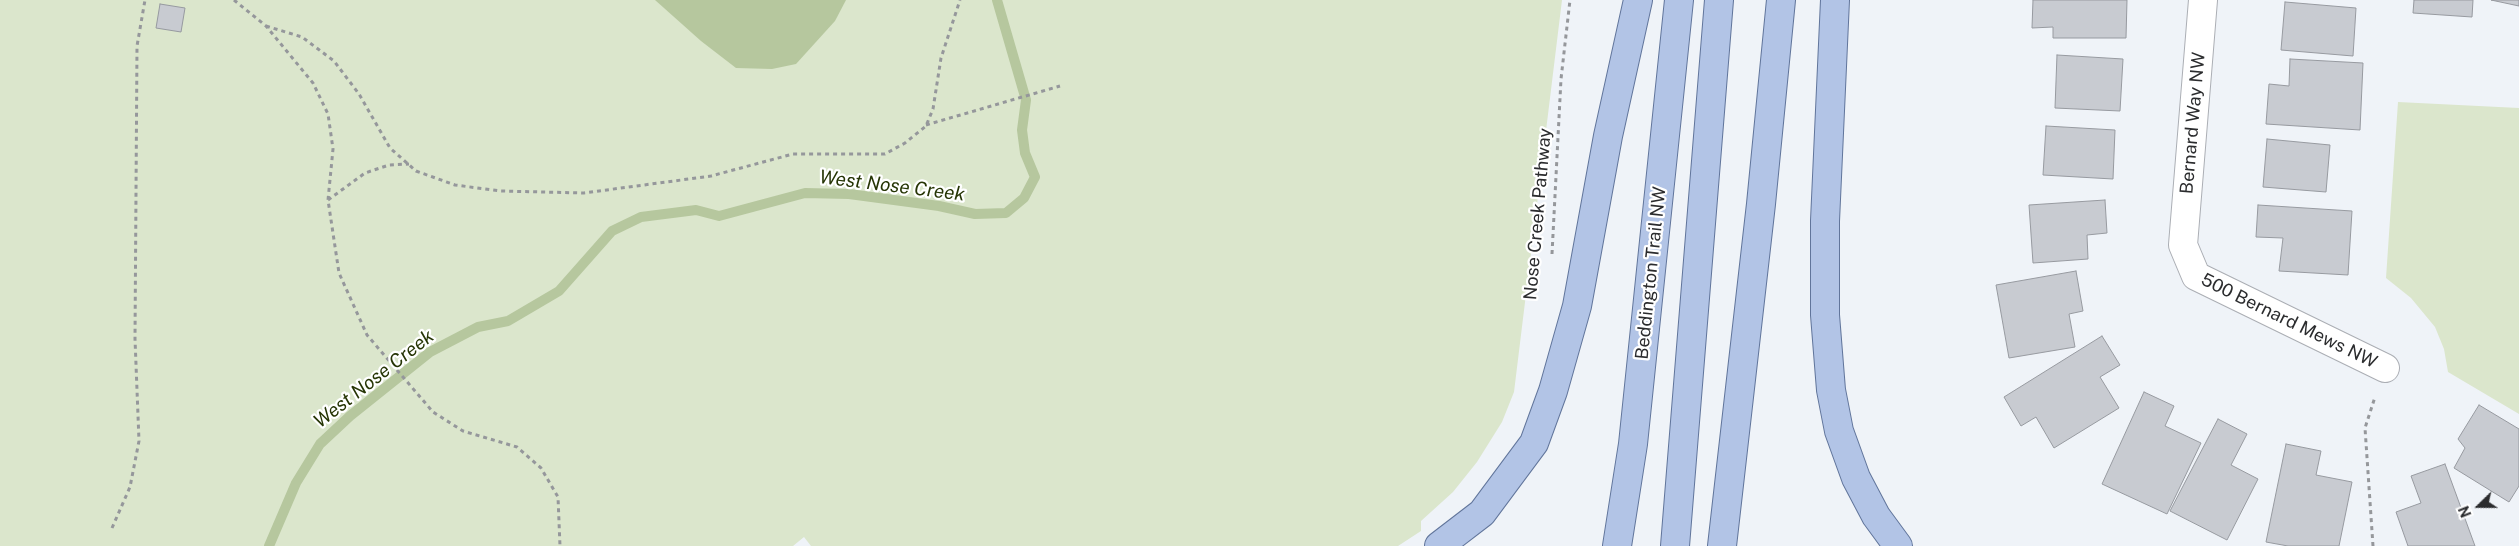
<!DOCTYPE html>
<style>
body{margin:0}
#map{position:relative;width:2519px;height:546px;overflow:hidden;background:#eff3f8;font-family:"Public Sans",sans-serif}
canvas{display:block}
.north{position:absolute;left:2454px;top:481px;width:50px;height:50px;-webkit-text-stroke:4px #fff;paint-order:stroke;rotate:248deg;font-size:14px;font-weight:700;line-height:20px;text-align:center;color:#2b2c2e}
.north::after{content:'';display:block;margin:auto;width:18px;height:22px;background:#2b2c2e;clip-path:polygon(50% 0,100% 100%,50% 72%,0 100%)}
</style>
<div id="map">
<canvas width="2519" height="546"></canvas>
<div class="north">N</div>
</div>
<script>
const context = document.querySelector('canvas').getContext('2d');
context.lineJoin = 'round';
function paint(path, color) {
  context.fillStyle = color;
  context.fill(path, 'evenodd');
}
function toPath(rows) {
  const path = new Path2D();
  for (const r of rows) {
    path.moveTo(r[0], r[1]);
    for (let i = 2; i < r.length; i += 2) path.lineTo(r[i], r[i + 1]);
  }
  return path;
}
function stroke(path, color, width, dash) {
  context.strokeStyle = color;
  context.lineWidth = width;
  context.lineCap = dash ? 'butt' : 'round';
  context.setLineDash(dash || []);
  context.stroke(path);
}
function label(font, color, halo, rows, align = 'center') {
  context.font = font + ' "Public Sans",sans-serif';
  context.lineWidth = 4.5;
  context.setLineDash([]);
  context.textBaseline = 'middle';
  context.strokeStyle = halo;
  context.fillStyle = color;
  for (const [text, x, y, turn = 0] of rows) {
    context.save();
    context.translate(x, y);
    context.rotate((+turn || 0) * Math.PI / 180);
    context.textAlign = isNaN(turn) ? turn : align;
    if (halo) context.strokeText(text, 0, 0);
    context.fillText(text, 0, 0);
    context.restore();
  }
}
const green = toPath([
 [0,0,1562,0,1514,392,1502,422,1477,462,1453,492,1421,521,1421,531,1398,546,811,546,804,537,793,546,0,546],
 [2398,102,2519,108,2519,414,2448,372,2444,349,2435,327,2411,298,2386,278]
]);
const water = toPath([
 [655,0,846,0,835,21,796,64,772,69,736,68,701,41]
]);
const stream = toPath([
 [269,546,296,483,320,444,350,416,430,352,478,327,508,321,559,291,612,231,641,217,696,210,719,216,805,193,849,194,939,206,975,214,1006,213,1024,198,1035,177,1025,153,1022,130,1026,100,997,0]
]);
const building = toPath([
 [2033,0,2127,0,2126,38,2053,38,2053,27,2032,28,2033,0],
 [2414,0,2473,0,2472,17,2413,13,2414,0],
 [2492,0,2519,0,2519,6,2491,0,2492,0],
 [2285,2,2356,8,2353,56,2281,50,2285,2],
 [160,4,185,8,181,32,156,28,160,4],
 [2057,55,2123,59,2120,111,2055,108,2057,55],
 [2290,59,2363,63,2360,130,2266,124,2269,84,2289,86,2290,59],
 [2046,126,2115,130,2113,179,2043,175,2046,126],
 [2267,139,2330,145,2326,192,2263,187,2267,139],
 [2105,200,2107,233,2087,235,2088,259,2033,263,2029,205,2105,200],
 [2258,205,2352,211,2348,275,2279,271,2283,238,2256,237,2258,205],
 [2076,271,2083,311,2069,314,2075,347,2009,358,1996,285,2076,271],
 [2102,336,2120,365,2100,377,2119,408,2054,448,2036,417,2021,426,2004,397,2102,336],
 [2144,392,2174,406,2165,426,2201,443,2167,514,2102,484,2144,392],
 [2479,405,2519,429,2519,486,2509,502,2454,468,2465,448,2458,439,2479,405],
 [2218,419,2247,434,2231,465,2258,479,2227,540,2170,511,2218,419],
 [2286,444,2321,451,2316,475,2352,482,2339,546,2288,546,2266,542,2286,444],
 [2445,464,2475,546,2408,546,2396,512,2421,503,2411,476,2445,464]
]);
const path = toPath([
 [234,0,266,26,313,83,328,114,333,149,328,200,339,273,367,335,433,412,463,431,517,447,541,468,558,497,560,546],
 [266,26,302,37,334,61,359,94,390,148,416,171,455,185,501,191,584,193,711,176,793,154,885,154,905,143,926,126,933,109,941,58,960,0],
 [926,125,1060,86],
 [328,200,365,173,389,165,409,164],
 [1552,254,1561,79,1570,0],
 [112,528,130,487,139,441,135,339,137,46,145,0],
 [2373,546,2365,428,2375,397]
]);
const minor = toPath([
 [2203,0,2183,245,2196,276,2385,368]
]);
const major = toPath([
 [1835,0,1825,221,1825,315,1831,390,1839,431,1856,478,1876,516,1898,546],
 [1439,546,1482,513,1534,443,1553,391,1577,306,1608,136,1638,0],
 [1617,546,1633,444,1679,0],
 [1675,546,1719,0],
 [1722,546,1761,204,1781,0]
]);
const streetNames = [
 ["Bernard Way NW",2193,123,-85],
 ["Nose Creek Pathway",1538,214,-85],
 ["Beddington Trail NW",1651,273,-84],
 ["500 Bernard Mews NW",2289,321,26]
];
const waterNames = [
 ["West Nose Creek",892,186,7],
 ["West Nose Creek",374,379,-38]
];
paint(green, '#dbe6cc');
paint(water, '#b6c79e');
stroke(stream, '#b6c79e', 10);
paint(building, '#c8cbd1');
stroke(building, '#979aa0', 1);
stroke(minor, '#abaeb4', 30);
stroke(major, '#61759b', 30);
stroke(path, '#95979b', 3, [4, 4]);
stroke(minor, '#fff', 28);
stroke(major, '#b2c4e6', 28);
label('18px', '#2b2c2e', '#fff', streetNames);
label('italic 19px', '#263505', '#fff', waterNames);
</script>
